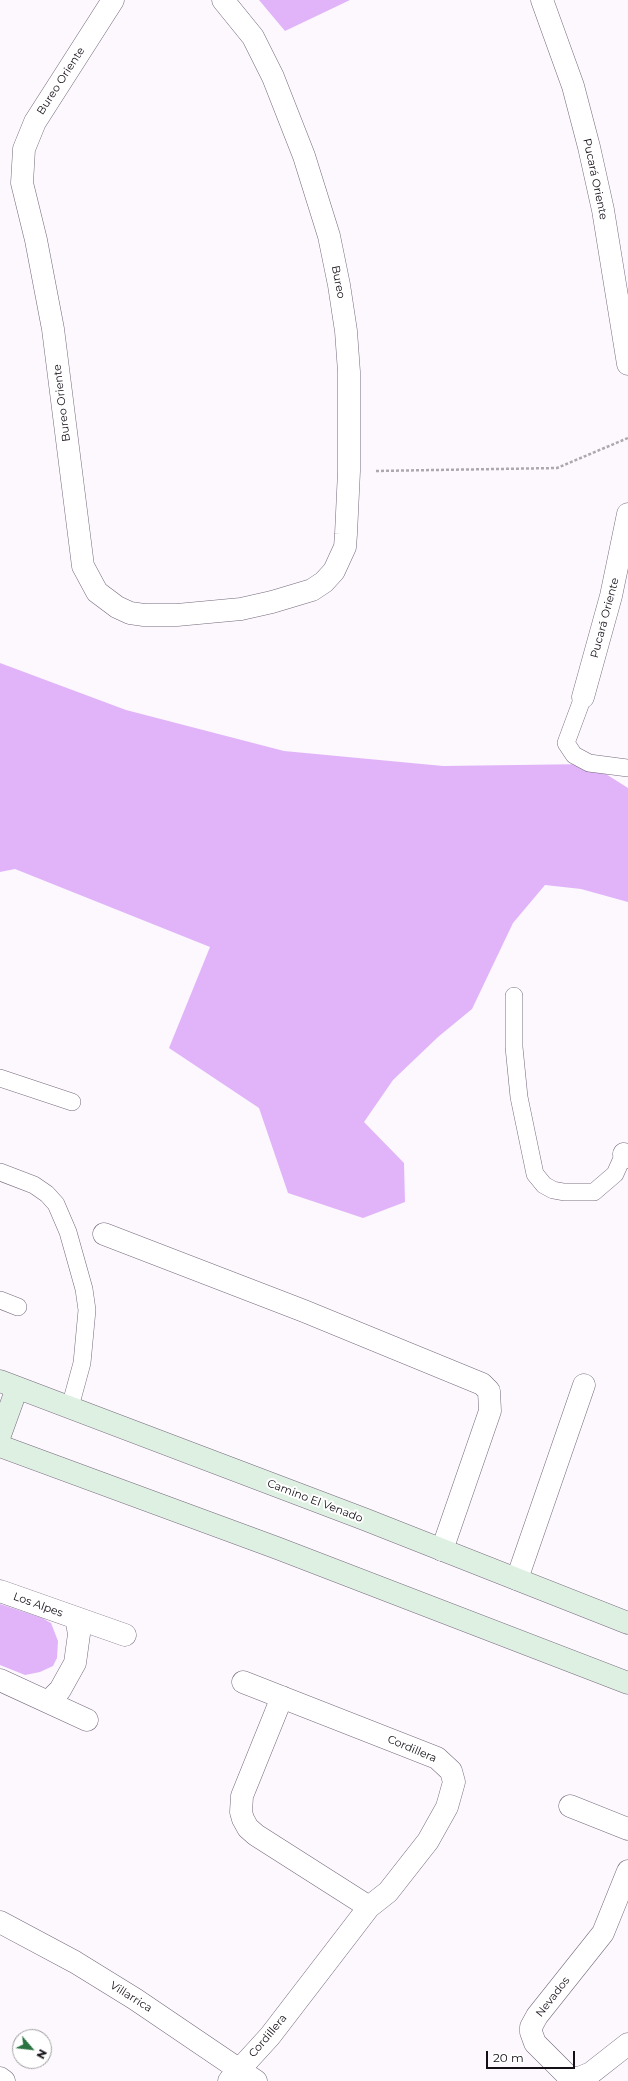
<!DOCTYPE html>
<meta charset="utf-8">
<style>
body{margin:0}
#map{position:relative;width:628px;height:2081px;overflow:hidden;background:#fcf8fd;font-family:Montserrat,sans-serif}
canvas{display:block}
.north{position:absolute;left:12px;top:2029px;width:40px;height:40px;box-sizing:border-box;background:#fff;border:1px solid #a19fa2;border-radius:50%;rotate:118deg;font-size:11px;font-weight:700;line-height:16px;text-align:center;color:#140e16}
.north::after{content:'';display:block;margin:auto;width:14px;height:18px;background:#2a7341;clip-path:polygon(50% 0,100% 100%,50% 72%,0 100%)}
.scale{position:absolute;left:486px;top:2051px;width:89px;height:18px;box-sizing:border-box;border:2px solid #140e16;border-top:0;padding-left:5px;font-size:12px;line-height:14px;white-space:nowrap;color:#140e16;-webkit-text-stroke:3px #fff;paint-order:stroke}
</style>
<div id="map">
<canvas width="628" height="2081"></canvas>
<div class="north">N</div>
<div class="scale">20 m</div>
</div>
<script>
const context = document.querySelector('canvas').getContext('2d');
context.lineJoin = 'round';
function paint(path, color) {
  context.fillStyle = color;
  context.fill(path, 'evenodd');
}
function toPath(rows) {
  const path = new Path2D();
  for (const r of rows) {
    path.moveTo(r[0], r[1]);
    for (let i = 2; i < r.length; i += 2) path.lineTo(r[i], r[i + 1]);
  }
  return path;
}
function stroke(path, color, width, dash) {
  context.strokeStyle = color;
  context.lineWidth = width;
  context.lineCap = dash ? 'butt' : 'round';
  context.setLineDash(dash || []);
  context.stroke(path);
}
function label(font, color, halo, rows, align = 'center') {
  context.font = font + ' Montserrat,sans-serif';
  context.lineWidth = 4;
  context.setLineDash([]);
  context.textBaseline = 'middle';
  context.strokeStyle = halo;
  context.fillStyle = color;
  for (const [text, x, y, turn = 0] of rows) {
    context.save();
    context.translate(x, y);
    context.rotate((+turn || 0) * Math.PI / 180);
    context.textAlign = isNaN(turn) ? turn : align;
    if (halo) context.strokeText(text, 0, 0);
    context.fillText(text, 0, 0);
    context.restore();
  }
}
const green = toPath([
 [259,0,350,0,285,31],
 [0,663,126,710,284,751,443,766,590,764,628,788,628,902,581,889,545,885,513,923,472,1009,438,1037,393,1080,364,1122,404,1163,405,1202,363,1218,288,1193,259,1108,169,1048,210,947,15,869,0,872],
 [0,1604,42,1618,51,1623,58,1641,57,1658,53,1666,40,1672,25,1675,0,1665]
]);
const path = toPath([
 [376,471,557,468,628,438]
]);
const lane = toPath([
 [583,697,566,743,574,755,589,763,628,768],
 [514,996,514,1047,519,1097,535,1174,544,1185,553,1190,564,1192,594,1192,615,1174,624,1154],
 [0,1078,72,1102],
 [0,1172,34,1185,47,1194,56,1204,68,1232,84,1289,87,1310,82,1363,70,1407],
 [0,1300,18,1307]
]);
const street = toPath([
 [113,0,35,122,24,149,22,183,36,240,53,329,83,566,97,592,117,607,130,613,144,615,177,615,241,609,272,602,312,590,324,582,334,571,345,547,346,534,349,471,349,372,346,331,339,285,329,236,304,156,273,77,253,37,223,0],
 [542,0,573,86,589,147,603,210,628,364],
 [583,697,611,596,628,514],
 [624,1154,628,1157],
 [104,1234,304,1311,482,1384,489,1391,490,1411,442,1550],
 [517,1579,584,1385],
 [0,1591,125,1635],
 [0,1680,87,1720],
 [282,1697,242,1796,241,1812,243,1819,248,1828,256,1835,369,1907],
 [49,1701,60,1690,75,1663,79,1634,76,1618],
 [570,1806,628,1829],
 [628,1871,603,1933,537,2016,531,2027,531,2032,535,2043,567,2075,573,2078,579,2078,591,2073,628,2044],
 [0,1922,75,1962,135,1999,256,2081],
 [0,2078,4,2081],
 [229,2081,270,2036,369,1907,388,1892,428,1841,447,1807,454,1782,451,1771,437,1758,243,1682]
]);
const secondary = toPath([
 [0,1381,364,1519,628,1623],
 [0,1435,17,1388],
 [0,1446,277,1548,628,1683]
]);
const streetNames = [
 ["Bureo Oriente",61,81,-57],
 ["Pucará Oriente",595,179,78],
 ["Bureo",338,282,79],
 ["Bureo Oriente",62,403,-97],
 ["Pucará Oriente",605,618,-75],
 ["Camino El Venado",315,1501,21],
 ["Los Alpes",38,1605,20],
 ["Cordillera",412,1749,23],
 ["Villarrica",131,1997,32],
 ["Nevados",553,1997,-52],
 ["Cordillera",268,2036,-50]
];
paint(green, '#e1b4f9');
stroke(lane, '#75687d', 18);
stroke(street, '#75687d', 23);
stroke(secondary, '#75687d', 23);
stroke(path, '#ada8ae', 2.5, [3, 2]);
stroke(lane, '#fff', 17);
stroke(street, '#fff', 22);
stroke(secondary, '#def0e2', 22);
label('11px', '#140e16', '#fff', streetNames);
</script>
